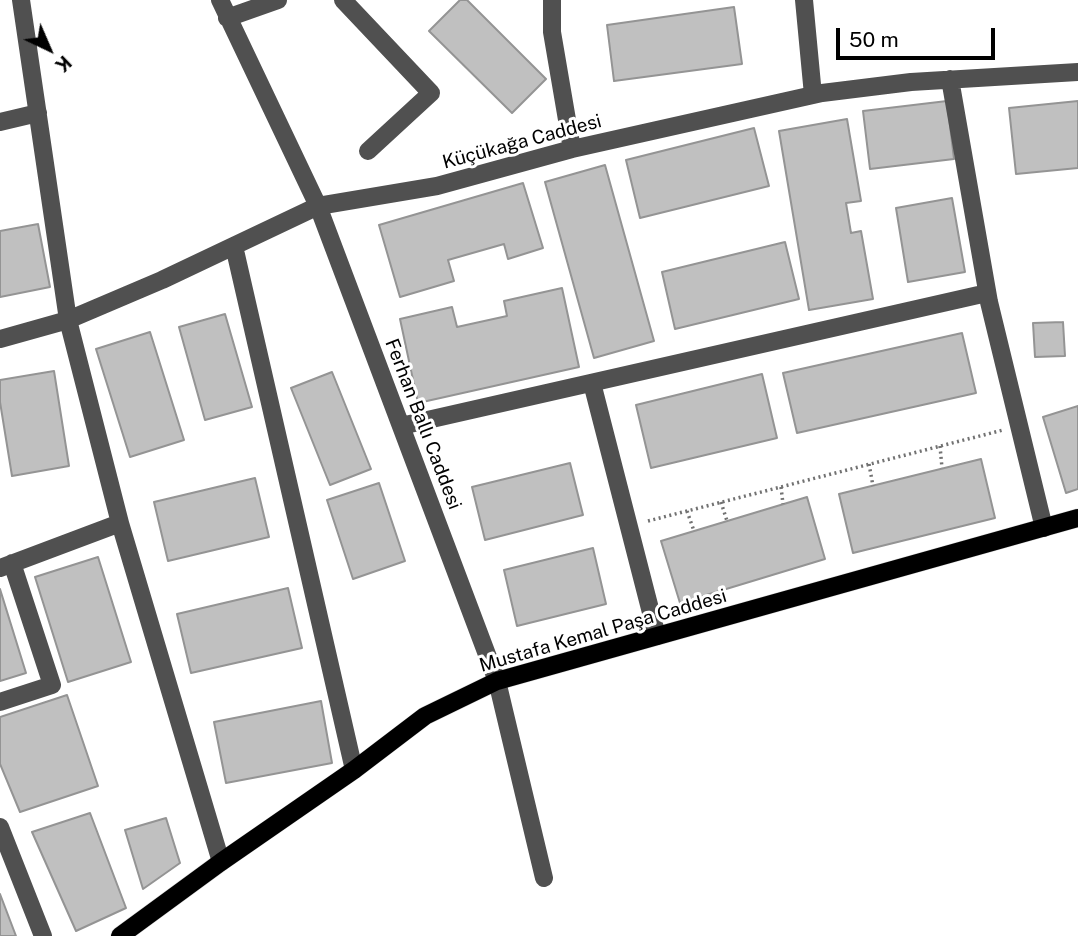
<!DOCTYPE html>
<meta charset="utf-8">
<style>
body{margin:0}
#map{position:relative;width:1078px;height:936px;overflow:hidden;background:#fff;font-family:"Public Sans",sans-serif}
canvas{display:block}
.north{position:absolute;left:14px;top:14px;width:70px;height:70px;-webkit-text-stroke:5px #fff;paint-order:stroke;rotate:136deg;font-size:19px;font-weight:700;line-height:28px;text-align:center;color:#000}
.north::after{content:'';display:block;margin:auto;width:24px;height:32px;background:#000;clip-path:polygon(50% 0,100% 100%,50% 72%,0 100%)}
.scale{position:absolute;left:836px;top:28px;width:159px;height:32px;box-sizing:border-box;border:4px solid #000;border-top:0;padding-left:9px;font-size:21px;line-height:24px;white-space:nowrap;color:#000;-webkit-text-stroke:5px #fff;paint-order:stroke}
</style>
<div id="map">
<canvas width="1078" height="936"></canvas>
<div class="north">K</div>
<div class="scale">50 m</div>
</div>
<script>
const context = document.querySelector('canvas').getContext('2d');
context.lineJoin = 'round';
function paint(path, color) {
  context.fillStyle = color;
  context.fill(path, 'evenodd');
}
function toPath(rows) {
  const path = new Path2D();
  for (const r of rows) {
    path.moveTo(r[0], r[1]);
    for (let i = 2; i < r.length; i += 2) path.lineTo(r[i], r[i + 1]);
  }
  return path;
}
function stroke(path, color, width, dash) {
  context.strokeStyle = color;
  context.lineWidth = width;
  context.lineCap = dash ? 'butt' : 'round';
  context.setLineDash(dash || []);
  context.stroke(path);
}
function label(font, color, halo, rows, align = 'center') {
  context.font = font + ' "Public Sans",sans-serif';
  context.lineWidth = 6;
  context.setLineDash([]);
  context.textBaseline = 'middle';
  context.strokeStyle = halo;
  context.fillStyle = color;
  for (const [text, x, y, turn = 0] of rows) {
    context.save();
    context.translate(x, y);
    context.rotate((+turn || 0) * Math.PI / 180);
    context.textAlign = isNaN(turn) ? turn : align;
    if (halo) context.strokeText(text, 0, 0);
    context.fillText(text, 0, 0);
    context.restore();
  }
}
const building = toPath([
 [460,0,467,0,546,79,512,113,429,31,460,0],
 [734,7,742,64,614,81,607,25,734,7],
 [947,101,954,159,870,169,863,111,947,101],
 [1078,101,1078,168,1016,174,1009,108,1078,101],
 [847,119,861,201,846,203,851,233,861,231,873,299,809,310,779,131,847,119],
 [754,128,769,186,640,218,626,160,754,128],
 [605,165,654,341,594,358,545,182,605,165],
 [523,183,543,248,508,259,504,244,448,260,454,281,400,297,379,225,523,183],
 [952,198,965,272,908,282,896,208,952,198],
 [38,224,50,287,0,297,0,231,38,224],
 [785,242,799,299,675,329,662,272,785,242],
 [562,288,579,367,418,403,400,319,452,307,457,327,507,316,504,301,562,288],
 [225,314,252,407,205,420,179,327,225,314],
 [1063,322,1065,356,1035,357,1033,323,1063,322],
 [150,332,184,440,130,457,96,349,150,332],
 [962,333,976,393,797,433,783,373,962,333],
 [54,371,69,466,12,476,0,402,0,380,54,371],
 [332,372,371,469,330,485,291,388,332,372],
 [762,374,777,438,651,468,636,405,762,374],
 [1078,406,1078,489,1066,493,1043,417,1078,406],
 [981,459,995,518,853,553,839,494,981,459],
 [570,463,583,515,485,540,472,487,570,463],
 [255,478,269,537,168,561,154,502,255,478],
 [379,483,405,561,353,579,327,500,379,483],
 [807,497,825,559,680,603,661,541,807,497],
 [593,548,606,604,517,626,504,570,593,548],
 [98,557,131,662,68,682,35,577,98,557],
 [288,588,302,648,191,673,177,614,288,588],
 [0,589,26,673,0,681,0,589],
 [67,695,98,786,20,812,0,764,0,717,67,695],
 [321,701,332,763,226,783,214,722,321,701],
 [90,813,126,908,76,931,32,832,90,813],
 [166,818,180,863,143,889,125,830,166,818],
 [0,894,16,936,0,936,0,894]
]);
const path = toPath([
 [940,446,942,468],
 [869,464,873,486],
 [781,487,783,504],
 [721,502,727,521],
 [687,511,694,531],
 [648,521,1003,430]
]);
const minor = toPath([
 [21,0,68,320,120,523,221,862],
 [220,0,318,206,497,681,544,878],
 [343,0,431,93,368,151],
 [552,0,552,32,572,149],
 [804,0,813,95],
 [227,18,278,0],
 [950,79,989,302,1044,528],
 [0,122,38,113],
 [234,246,354,770],
 [0,339,68,320,162,280,318,206,437,186,572,149,822,93,911,82,1078,72],
 [592,383,657,636],
 [401,426,987,293],
 [0,568,120,523],
 [0,702,52,685,12,563],
 [0,827,43,936]
]);
const major = toPath([
 [120,936,221,862,354,770,425,716,497,681,1078,518]
]);
const streetNames = [
 ["Küçükağa Caddesi",522,142,-15],
 ["Ferhan Ballı Caddesi",423,424,69],
 ["Mustafa Kemal Paşa Caddesi",603,631,-16]
];
paint(building, '#c0c0c0');
stroke(building, '#949494', 2);
stroke(major, '#dbdbdb', 19);
stroke(path, '#727272', 3.5, [2, 3.5]);
stroke(minor, '#505050', 18);
stroke(major, '#000', 18);
label('19px', '#000', '#fff', streetNames);
</script>
